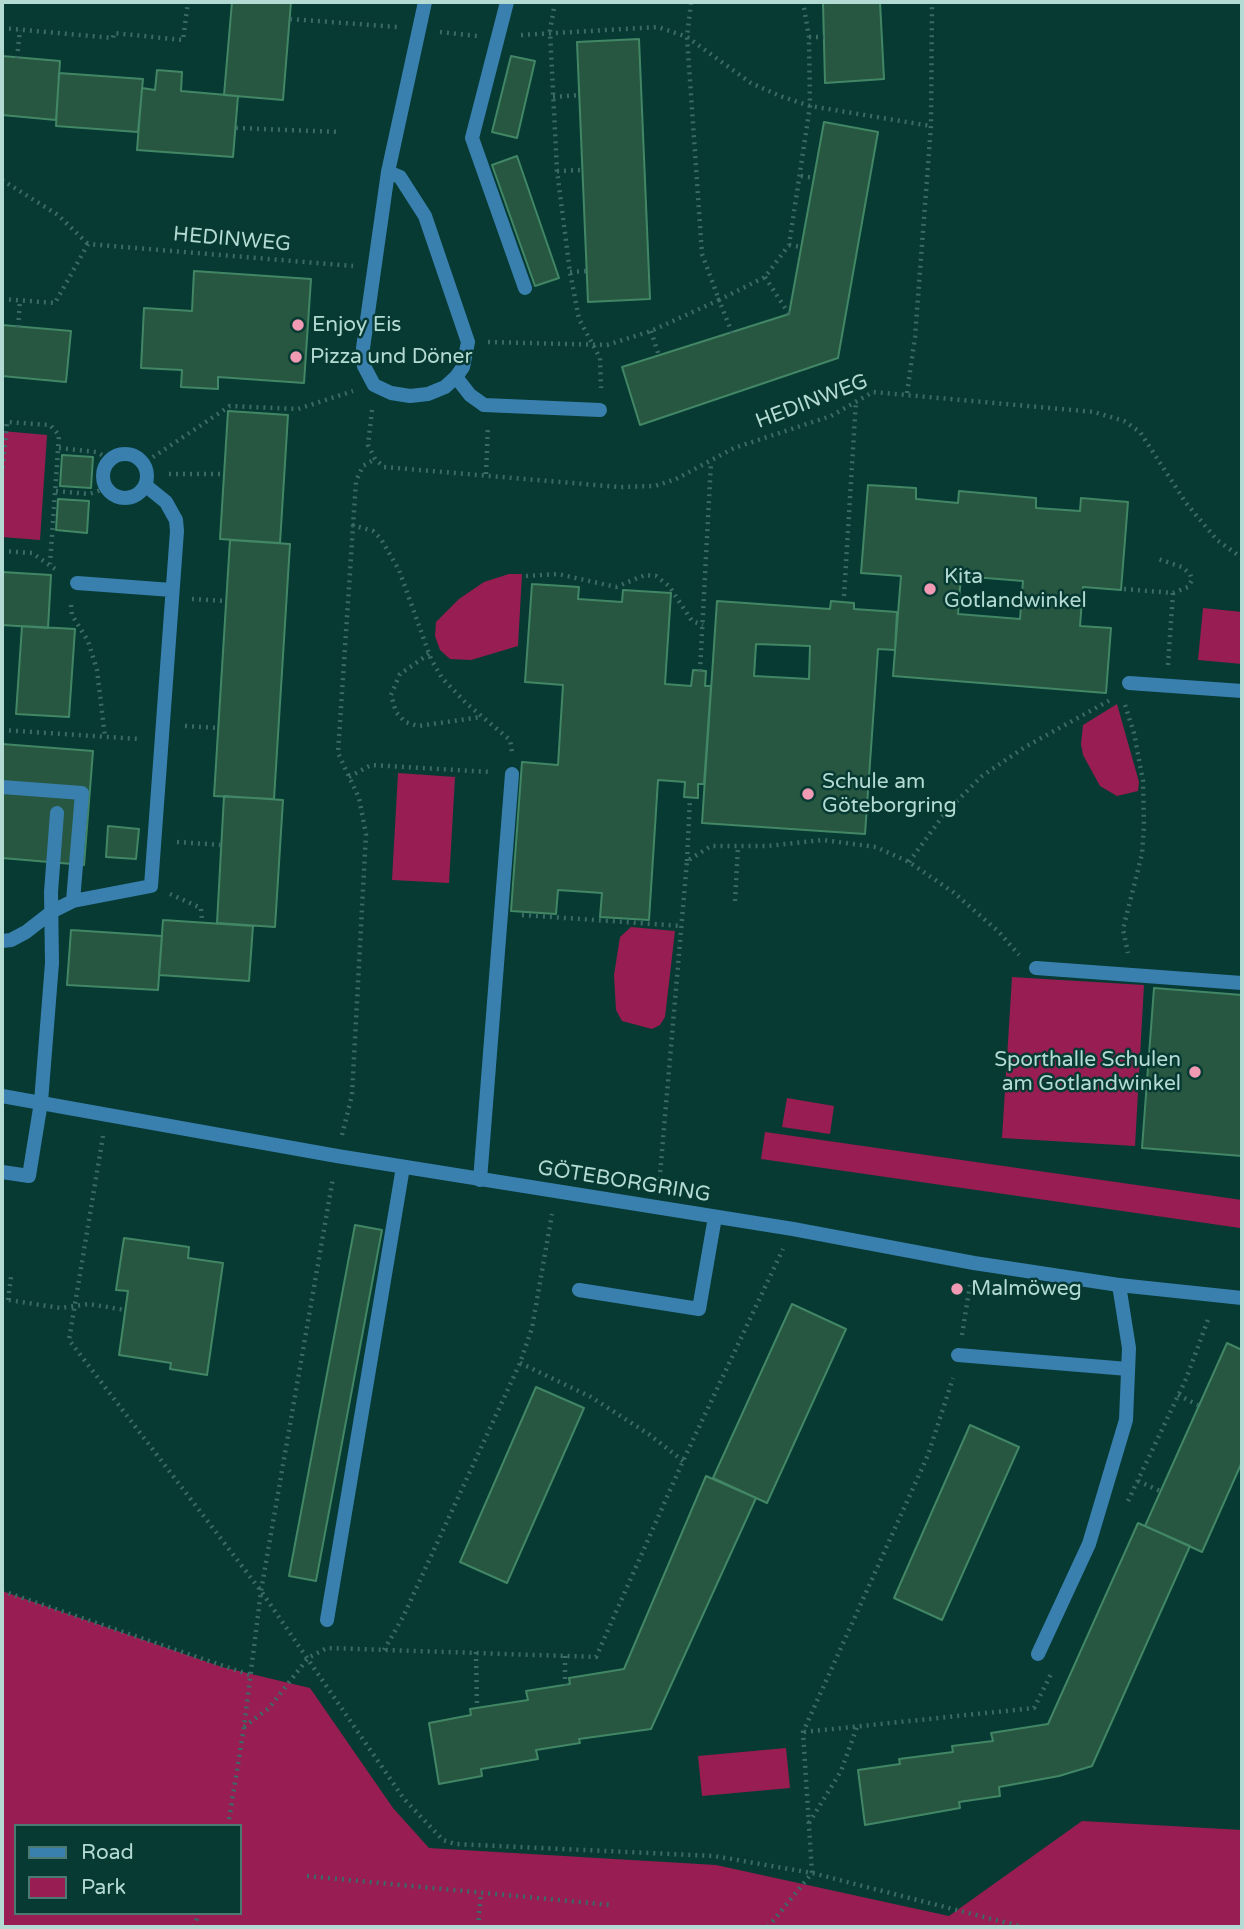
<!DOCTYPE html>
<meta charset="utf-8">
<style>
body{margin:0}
#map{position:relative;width:1244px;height:1929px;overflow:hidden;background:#073a33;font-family:"Varela Round",sans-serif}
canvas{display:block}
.frame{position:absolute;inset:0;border:4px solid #b3dbd3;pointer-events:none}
.legend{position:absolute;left:14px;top:1824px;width:228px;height:91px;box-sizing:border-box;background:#073a33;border:2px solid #4c7a73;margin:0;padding:9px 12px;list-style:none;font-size:21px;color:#b3dbd3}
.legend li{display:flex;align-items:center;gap:14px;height:35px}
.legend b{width:35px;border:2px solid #4c7a73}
</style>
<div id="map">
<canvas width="1244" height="1929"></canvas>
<div class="frame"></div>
<ul class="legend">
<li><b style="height:9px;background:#3980af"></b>Road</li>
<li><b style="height:19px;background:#981d52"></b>Park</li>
</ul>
</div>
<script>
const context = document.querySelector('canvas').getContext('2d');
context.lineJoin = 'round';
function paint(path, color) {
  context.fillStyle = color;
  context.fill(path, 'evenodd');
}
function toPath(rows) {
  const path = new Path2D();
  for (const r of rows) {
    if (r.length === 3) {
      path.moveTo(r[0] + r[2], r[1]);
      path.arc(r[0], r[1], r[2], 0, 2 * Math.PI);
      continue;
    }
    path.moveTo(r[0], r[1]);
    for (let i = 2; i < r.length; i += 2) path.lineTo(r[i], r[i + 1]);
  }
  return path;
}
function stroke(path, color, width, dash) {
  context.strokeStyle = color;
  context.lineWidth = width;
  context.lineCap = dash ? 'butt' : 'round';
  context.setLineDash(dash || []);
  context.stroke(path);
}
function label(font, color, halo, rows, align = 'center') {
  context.font = font + ' "Varela Round",sans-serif';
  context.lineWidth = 5;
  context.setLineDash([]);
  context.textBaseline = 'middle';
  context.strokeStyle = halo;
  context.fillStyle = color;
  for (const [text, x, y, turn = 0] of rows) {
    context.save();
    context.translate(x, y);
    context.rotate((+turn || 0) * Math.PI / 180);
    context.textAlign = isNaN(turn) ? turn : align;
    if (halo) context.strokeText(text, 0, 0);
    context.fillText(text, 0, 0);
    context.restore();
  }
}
const green = toPath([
 [2,431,47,435,40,540,2,537],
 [509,574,522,574,518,646,471,660,450,659,440,650,435,636,436,622,459,599,484,582],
 [1203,608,1242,612,1242,664,1198,660],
 [1117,704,1139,782,1138,791,1117,796,1100,786,1083,755,1081,744,1083,725],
 [398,773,455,777,449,883,392,880],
 [631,927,675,931,665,1017,660,1025,652,1029,622,1021,616,1010,614,975,620,937],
 [1012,977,1144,985,1135,1146,1002,1138],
 [787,1098,834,1106,830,1134,782,1127],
 [765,1132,1242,1200,1240,1228,761,1159],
 [2,1591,222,1667,310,1688,393,1808,429,1848,716,1865,949,1916,1082,1821,1242,1830,1242,1927,2,1927],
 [16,1826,240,1826,240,1913,16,1913],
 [786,1748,790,1788,702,1796,698,1756]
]);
const building = toPath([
 [232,2,291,2,283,100,224,95,232,2],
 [823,2,880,2,884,79,825,83,823,2],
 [639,39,650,299,588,302,577,42,639,39],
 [2,56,60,61,56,120,2,115,2,56],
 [511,56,535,61,517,138,492,132,511,56],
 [157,70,182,72,181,91,238,96,233,157,137,150,142,88,155,90,157,70],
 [59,73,143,79,138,132,56,126,59,73],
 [824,122,878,132,838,358,640,425,622,367,789,314,824,122],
 [517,156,559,278,535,286,492,165,517,156],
 [194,271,311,279,304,383,218,377,218,389,181,387,182,370,141,368,144,308,192,311,194,271],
 [2,325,71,331,66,382,2,376,2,325],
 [228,411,288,415,280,543,220,539,228,411],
 [62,455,93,457,91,488,60,486,62,455],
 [868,485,916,488,916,499,958,503,959,491,1036,498,1036,508,1080,511,1081,498,1128,502,1121,590,1083,587,1080,626,1111,628,1106,693,893,676,901,576,861,573,868,485],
 [961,576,1023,581,1020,619,958,614,961,576],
 [58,499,89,501,87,533,56,530,58,499],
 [230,540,290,544,274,799,214,796,230,540],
 [2,572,51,575,48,628,2,625,2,572],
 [532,584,579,587,578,599,622,602,623,590,671,593,665,684,691,686,693,670,706,671,705,686,711,686,704,784,698,784,698,798,684,797,685,782,658,780,649,920,600,917,602,893,558,890,556,914,511,911,522,762,558,765,563,685,525,682,532,584],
 [717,601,830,609,831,601,854,603,854,609,897,612,895,650,878,649,865,834,702,823,717,601],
 [756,644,810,646,809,679,754,676,756,644],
 [22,626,75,629,69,717,16,714,22,626],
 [2,744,93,751,84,865,2,858,2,744],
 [224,796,283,800,275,927,217,923,224,796],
 [108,826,139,829,136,859,106,857,108,826],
 [163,920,253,926,249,981,159,975,163,920],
 [71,930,162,936,158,990,67,985,71,930],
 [1154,988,1242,995,1242,1156,1142,1148,1154,988],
 [355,1225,382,1230,316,1581,289,1576,355,1225],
 [124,1238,189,1247,188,1258,223,1263,207,1375,170,1369,171,1363,119,1355,128,1291,116,1290,124,1238],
 [792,1304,846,1329,767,1503,713,1478,792,1304],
 [1227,1343,1242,1350,1242,1462,1202,1552,1145,1526,1227,1343],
 [536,1387,584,1408,507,1583,460,1562,536,1387],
 [970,1425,1019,1447,942,1620,894,1598,970,1425],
 [706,1476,756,1498,651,1729,579,1739,580,1743,536,1750,538,1759,481,1769,482,1776,439,1784,429,1723,471,1715,470,1709,528,1700,526,1691,570,1684,569,1678,624,1669,706,1476],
 [1138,1523,1190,1546,1092,1766,1059,1776,999,1787,1000,1796,959,1802,960,1808,865,1825,858,1770,900,1764,899,1759,953,1752,952,1746,993,1741,991,1733,1048,1724,1138,1523]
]);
const path = toPath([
 [555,2,550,31,557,171,570,272,579,319,600,358,601,388],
 [290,19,397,27],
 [2,28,113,38,114,33,183,40,188,2],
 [440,32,477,36],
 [521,35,658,27,687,37,751,83,780,96,810,106,931,126],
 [809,37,824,37],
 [17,58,20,30],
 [553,97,580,95],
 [236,128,340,132],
 [557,171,582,170],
 [801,176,814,178],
 [2,180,58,215,88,244],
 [789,245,801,247],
 [570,272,587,271],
 [765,277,789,314],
 [2,299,55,303,88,244,353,266],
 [18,327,20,301],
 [651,331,659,356],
 [732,333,719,300,765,277,789,245,810,106,809,37,803,2],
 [488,342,607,345,651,331,719,300,702,254,687,37,691,2],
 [907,393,915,337,931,126,932,2],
 [372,410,368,445,375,459,384,467,619,487,655,486,676,479,734,448,831,416,873,392,1094,412,1124,421,1140,432,1186,503,1217,540,1242,558],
 [59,448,97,452,110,460],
 [147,461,230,406,298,409,353,391],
 [169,474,224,474],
 [486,474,488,426],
 [2,475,7,422,50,425,59,435,50,564],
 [56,491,89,494,107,488],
 [352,525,373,531,381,539,399,570,431,659,442,678,466,703,510,740,512,752],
 [2,551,32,553,58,571],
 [526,576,558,574,616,587,645,575,656,576,669,586,692,621,703,625],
 [1124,589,1173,593,1188,587,1192,580,1190,574,1182,567,1158,559],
 [844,596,856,400],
 [192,599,226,601],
 [71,605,72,615,88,641,97,670,105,737],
 [429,654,400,674,391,695,396,712,405,722,418,726,481,717],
 [1168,665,1173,593],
 [700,671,711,462],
 [1125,705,1134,733,1143,781,1144,826,1142,854,1123,929,1128,953],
 [185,726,219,728],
 [2,730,139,739],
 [349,777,371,765,490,772],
 [177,842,222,845],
 [687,861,690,798],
 [909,862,945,813,982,776,1025,747,1112,699],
 [170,894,201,908,202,922],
 [735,901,738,847],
 [522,915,682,926],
 [342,1135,352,1095,366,834,359,798,338,753,356,481,363,466,375,459],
 [103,1136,69,1340,261,1591,404,1799,443,1840,455,1844,714,1856,812,1873,1023,1927],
 [659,1186,687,861,711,846,768,846,823,840,876,847,909,862,953,892,999,932,1019,955],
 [2,1299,60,1308,89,1304,125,1310],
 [8,1300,11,1277],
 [962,1335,970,1285],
 [520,1363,591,1397,650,1435,683,1461],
 [1178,1395,1198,1405],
 [1138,1481,1160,1491],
 [1128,1501,1186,1379,1209,1317],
 [2,1591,250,1675],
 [384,1650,403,1617,520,1363,532,1328,552,1214],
 [476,1652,477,1708],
 [565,1656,565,1685],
 [244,1727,269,1708,308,1658,327,1648,596,1657,683,1461,783,1249],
 [804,1732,1034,1708,1052,1672],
 [809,1823,841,1771,857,1727],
 [228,1826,244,1727,261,1591,333,1178],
 [307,1876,611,1905],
 [194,1927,199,1913],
 [478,1927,481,1893],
 [768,1927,812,1873,803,1732,928,1455,953,1378]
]);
const service = toPath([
 [507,2,472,138,525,288],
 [456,377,470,395,484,405,600,410],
 [125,476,22],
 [77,583,172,590],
 [1129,683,1242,691],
 [2,787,82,793,73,901],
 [2,941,11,940,26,932,53,911,73,901,151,886,177,531,176,520,166,502,145,485],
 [1036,968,1242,983],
 [2,1172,29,1176,41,1102,52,963,51,892,57,813],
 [480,1180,512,774],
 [579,1290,699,1309,715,1217],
 [958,1355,1128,1369],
 [327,1620,403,1167],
 [1038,1654,1089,1544,1126,1420,1129,1348,1119,1285]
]);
const minor = toPath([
 [388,172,400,177,425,216,468,342,463,367,456,377,445,387,428,394,410,396,391,393,374,385,364,366,363,348,388,172,425,2],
 [2,1096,337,1156,793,1229,974,1263,1119,1285,1242,1298]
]);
const markers = [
 [298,325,7,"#f19ab4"],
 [296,357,7,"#f19ab4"],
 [930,589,7,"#f19ab4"],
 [808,794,7,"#f19ab4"],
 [1195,1072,7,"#f19ab4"],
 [957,1289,7,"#f19ab4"]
];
const streetNames = [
 ["HEDINWEG",232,240,5],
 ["HEDINWEG",812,402,-21],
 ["GÖTEBORGRING",624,1182,9]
];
const poiNames = [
 ["Enjoy Eis",312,325],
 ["Pizza und Döner",310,357],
 ["Kita",944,577],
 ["Gotlandwinkel",944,601],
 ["Schule am",822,782],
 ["Göteborgring",822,806],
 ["Sporthalle Schulen",1181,1060,"right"],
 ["am Gotlandwinkel",1181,1084,"right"],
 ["Malmöweg",971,1289]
];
paint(green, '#981d52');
paint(building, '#275740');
stroke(building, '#428765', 2);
stroke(path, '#3b6b64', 4.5, [2, 5]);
stroke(service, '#3980af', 14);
stroke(minor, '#3980af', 14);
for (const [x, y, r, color] of markers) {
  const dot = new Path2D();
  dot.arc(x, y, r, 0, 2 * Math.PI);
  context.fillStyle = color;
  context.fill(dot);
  stroke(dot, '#073a33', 2.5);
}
label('21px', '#b3dbd3', '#073a33', streetNames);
label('21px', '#b3dbd3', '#073a33', poiNames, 'left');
</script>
